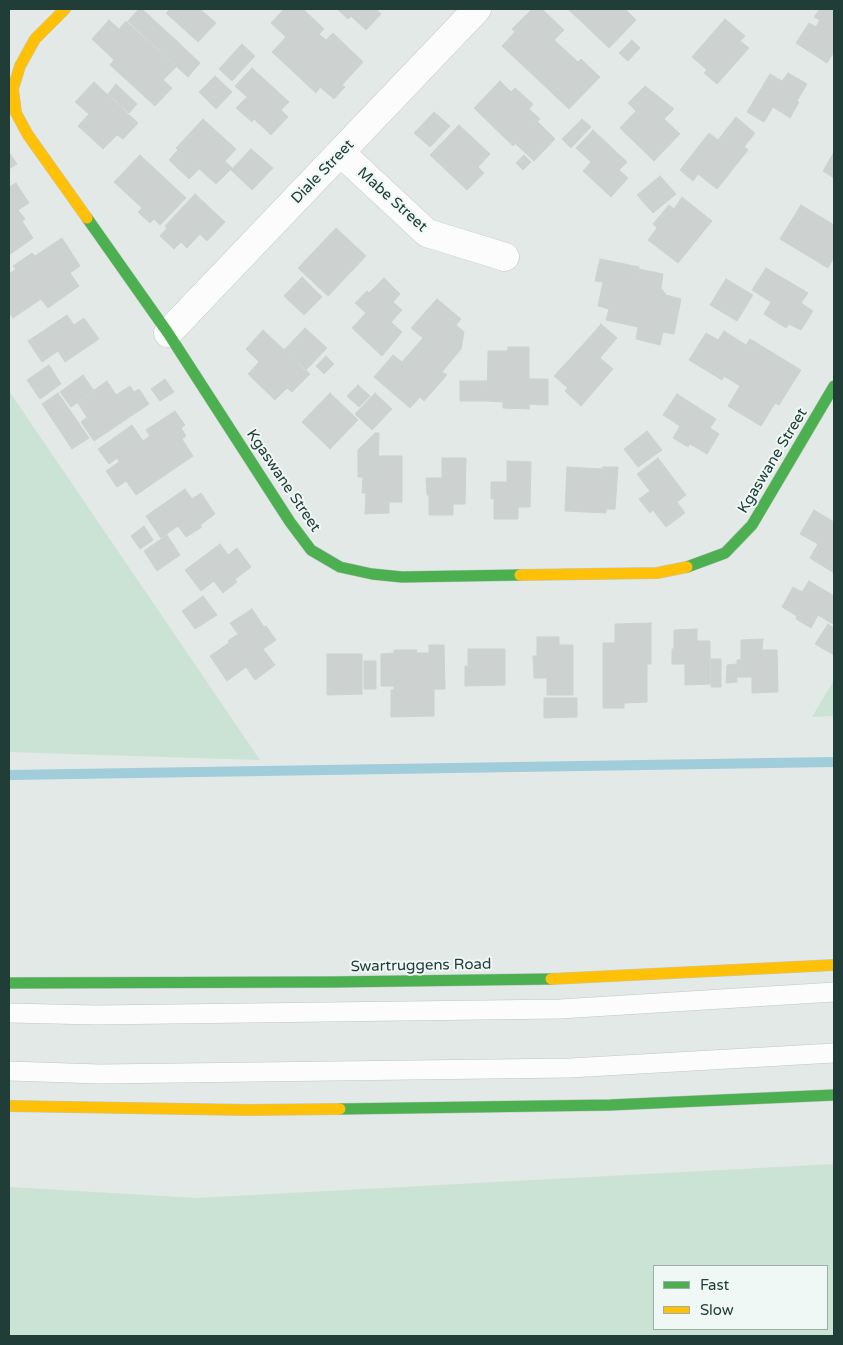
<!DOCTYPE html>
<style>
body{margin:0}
#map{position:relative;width:843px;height:1345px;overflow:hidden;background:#e3e9e6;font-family:"Varela Round",sans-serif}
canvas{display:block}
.frame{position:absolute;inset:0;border:10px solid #203d38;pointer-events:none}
.legend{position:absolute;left:653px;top:1265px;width:175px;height:65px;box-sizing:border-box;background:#f0f8f5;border:1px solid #9dada9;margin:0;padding:6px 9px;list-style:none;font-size:15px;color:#203d38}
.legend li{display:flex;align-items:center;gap:10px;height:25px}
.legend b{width:25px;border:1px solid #9dada9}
</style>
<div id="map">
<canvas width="843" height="1345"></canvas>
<div class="frame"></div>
<ul class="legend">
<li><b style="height:6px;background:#4caf50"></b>Fast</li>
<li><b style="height:6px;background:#ffc107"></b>Slow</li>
</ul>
</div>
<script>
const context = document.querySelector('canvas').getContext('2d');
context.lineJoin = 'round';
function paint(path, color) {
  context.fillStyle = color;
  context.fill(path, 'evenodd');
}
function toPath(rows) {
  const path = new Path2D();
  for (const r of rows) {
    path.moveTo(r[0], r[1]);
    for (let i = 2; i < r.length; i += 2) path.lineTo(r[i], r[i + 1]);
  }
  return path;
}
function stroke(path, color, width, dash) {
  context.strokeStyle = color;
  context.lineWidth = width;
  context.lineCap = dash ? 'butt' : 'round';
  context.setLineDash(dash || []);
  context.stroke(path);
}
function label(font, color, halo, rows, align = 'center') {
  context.font = font + ' "Varela Round",sans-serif';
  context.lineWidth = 4;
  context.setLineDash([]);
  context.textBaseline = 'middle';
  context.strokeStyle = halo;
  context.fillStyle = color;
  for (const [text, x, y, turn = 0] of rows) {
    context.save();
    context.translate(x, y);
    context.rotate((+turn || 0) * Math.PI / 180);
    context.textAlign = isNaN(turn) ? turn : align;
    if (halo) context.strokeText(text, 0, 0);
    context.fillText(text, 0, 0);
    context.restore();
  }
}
const green = toPath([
 [9,391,260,760,9,752],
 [834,680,834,716,812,717],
 [834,1164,834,1336,9,1336,9,1187,196,1198],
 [654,1266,827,1266,827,1329,654,1329]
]);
const stream = toPath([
 [9,775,834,762]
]);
const building = toPath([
 [139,9,142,9,178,42,165,56,128,21,139,9],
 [170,9,202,9,201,10,216,23,198,42,166,13,170,9],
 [284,9,303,9,324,29,319,34,326,40,333,33,363,62,342,85,345,87,334,99,320,87,316,93,272,52,286,37,271,23,284,9],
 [337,9,376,9,381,14,366,30,351,16,348,19,337,9],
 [532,9,542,9,564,30,554,40,578,62,581,59,600,77,569,109,502,46,515,32,512,29,532,9],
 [568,9,625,9,636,20,609,48,568,9],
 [820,9,834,9,834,52,827,63,796,43,809,23,816,27,820,20,814,17,820,9],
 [725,19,745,36,740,41,749,48,717,84,704,73,707,70,692,57,725,19],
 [109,20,119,29,126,21,176,67,163,80,172,88,155,106,110,65,114,60,92,39,109,20],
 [632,40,640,48,628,61,619,53,632,40],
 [178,42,200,63,188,77,165,56,178,42],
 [242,44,255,56,232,81,219,69,242,44],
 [252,68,289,102,281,110,288,117,271,135,254,119,252,122,236,108,247,97,235,86,252,68],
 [788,73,807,84,797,101,799,102,790,118,773,107,764,122,747,112,770,74,782,81,788,73],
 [215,76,232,92,216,109,199,92,215,76],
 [500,81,511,92,515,88,533,104,529,109,540,119,513,146,474,108,500,81],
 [94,82,138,123,123,139,117,135,103,149,78,126,89,114,75,102,94,82],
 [116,84,137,104,129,113,108,94,116,84],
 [645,86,674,109,664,119,680,134,654,161,620,128,636,111,628,103,645,86],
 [434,112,450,126,430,147,414,133,434,112],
 [736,117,755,133,744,147,725,131,736,117],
 [203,119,236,149,225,161,232,168,216,184,176,148,203,119],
 [582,119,591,127,571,148,562,139,582,119],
 [537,121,555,139,534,161,516,144,537,121],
 [459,125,490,154,478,167,484,173,467,190,430,155,459,125],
 [593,130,627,162,619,170,628,178,611,197,583,171,591,162,576,148,593,130],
 [725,131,748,150,717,189,698,174,693,181,680,170,709,133,718,140,725,131],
 [251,149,273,168,252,190,231,170,251,149],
 [178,150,199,169,189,179,169,160,178,150],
 [9,152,17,164,9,169,9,152],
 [834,152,834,178,823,171,834,152],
 [140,155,186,198,160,225,154,219,150,223,138,212,142,208,114,182,140,155],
 [524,155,531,162,523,170,516,163,524,155],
 [660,176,676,194,653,213,637,195,660,176],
 [16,183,29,203,18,210,25,219,9,230,9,187,16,183],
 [195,194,225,222,207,241,200,234,187,248,181,242,174,249,160,236,167,228,165,226,195,194],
 [682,197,712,221,678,263,648,240,657,228,653,224,669,205,674,209,682,197],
 [801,205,834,225,834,257,828,268,780,239,801,205],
 [22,221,33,238,9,255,9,230,22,221],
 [336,228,366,256,328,296,298,268,336,228],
 [62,238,80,266,70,273,79,286,48,308,41,299,13,318,9,312,9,274,16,269,13,266,32,253,35,256,62,238],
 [600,259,639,267,636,283,661,288,666,295,681,299,674,334,663,332,660,345,636,339,638,327,606,320,609,309,598,306,603,282,595,281,600,259],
 [766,268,808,293,801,303,813,311,801,330,789,324,786,328,764,314,771,302,752,290,766,268],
 [639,269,663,274,661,288,636,283,639,269],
 [302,277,322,297,304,315,284,296,302,277],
 [384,278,400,294,393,302,402,310,370,345,352,328,366,313,355,303,367,291,369,293,384,278],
 [726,279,753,295,737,321,710,305,726,279],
 [437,299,461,319,456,325,464,332,461,349,442,372,447,375,424,401,420,397,410,408,374,377,393,355,402,362,423,338,411,328,437,299],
 [67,315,74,325,84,318,99,339,65,362,58,351,42,362,28,341,67,315],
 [391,322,402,332,382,356,370,345,391,322],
 [601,324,617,338,605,352,589,338,601,324],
 [305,328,327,348,305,371,284,350,305,328],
 [263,330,310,374,292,392,287,388,275,400,248,374,259,362,246,349,263,330],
 [724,331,746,345,750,339,801,370,779,405,775,403,761,426,728,406,740,386,724,376,722,380,689,360,706,333,718,340,724,331],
 [589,338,605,352,600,358,613,369,581,406,565,391,568,388,554,376,589,338],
 [508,347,529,347,529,409,503,408,503,402,487,401,488,351,507,351,508,347],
 [326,356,334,364,324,374,316,366,326,356],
 [49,365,61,384,40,399,27,380,49,365],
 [83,375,94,391,71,407,60,392,83,375],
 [165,379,174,392,160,401,151,389,165,379],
 [529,379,548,379,548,405,529,404,529,379],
 [107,381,116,395,130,386,134,392,139,389,149,404,94,441,81,422,87,417,77,402,107,381],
 [460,381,487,381,487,401,460,401,460,381],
 [358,385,370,396,359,407,347,396,358,385],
 [58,393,89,438,72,449,42,404,58,393],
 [330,393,358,420,330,449,302,422,330,393],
 [375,393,392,409,372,430,355,414,375,393],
 [677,394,716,419,710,428,719,434,707,454,690,444,688,447,673,438,680,426,663,415,677,394],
 [175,411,185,425,181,428,186,436,182,439,193,456,136,495,126,481,117,487,106,471,119,462,117,458,109,464,98,449,132,425,143,441,150,436,146,430,175,411],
 [647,431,662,450,638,467,624,449,647,431],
 [375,433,379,433,378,477,358,477,358,450,375,433],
 [379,456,402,456,402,502,389,502,389,513,365,514,366,493,362,493,363,477,378,477,379,456],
 [442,458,466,458,465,504,453,504,453,515,429,515,429,495,427,495,426,478,442,478,442,458],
 [658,458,686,495,677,502,685,513,666,527,653,510,650,513,639,499,650,491,637,474,658,458],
 [507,461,531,462,530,507,518,507,518,519,494,519,494,498,491,499,491,482,507,482,507,461],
 [567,467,602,469,601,487,607,488,606,513,565,511,567,467],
 [603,467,618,467,615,509,606,509,607,488,601,487,603,467],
 [185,489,192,499,201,493,215,514,200,525,202,527,186,537,178,526,161,538,146,516,185,489],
 [814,510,834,522,834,573,810,558,818,544,800,534,814,510],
 [144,526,153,540,140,549,131,536,144,526],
 [167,535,180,555,157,571,144,551,167,535],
 [220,544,228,555,237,548,251,567,235,579,237,582,223,593,214,581,201,591,185,570,220,544],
 [809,581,834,596,834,621,833,624,818,615,811,628,796,619,797,616,782,607,793,587,802,592,809,581],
 [203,596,217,615,195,629,182,611,203,596],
 [252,609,264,627,266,626,276,640,263,649,275,665,255,680,228,641,238,634,230,623,252,609],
 [651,623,651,664,647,664,647,702,624,703,624,708,603,708,603,643,615,643,615,624,651,623],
 [828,624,834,628,834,655,815,644,828,624],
 [697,629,697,641,710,641,710,684,685,685,685,664,672,664,672,649,674,649,674,630,697,629],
 [537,637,559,637,559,645,573,645,573,695,547,695,547,678,534,678,533,656,537,656,537,637],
 [763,639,762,650,777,650,778,692,752,693,752,677,738,677,737,660,741,660,741,640,763,639],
 [229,643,246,667,227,681,210,656,229,643],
 [429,645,444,645,445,689,394,690,394,650,417,650,416,653,429,653,429,645],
 [468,649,505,649,505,685,465,686,465,666,468,666,468,649],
 [394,653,394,686,381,686,381,654,394,653],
 [327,654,362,654,362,694,327,695,327,654],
 [711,659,721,659,721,687,711,687,711,659],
 [364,661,376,661,376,689,364,689,364,661],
 [737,664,737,682,726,683,727,665,737,664],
 [434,689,434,716,391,717,391,690,434,689],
 [544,698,577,698,577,717,544,718,544,698]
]);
const lane = toPath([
 [9,1013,96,1015,560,1009,834,992],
 [9,1071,100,1074,570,1068,834,1053]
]);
const street = toPath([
 [341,153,427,233,505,257],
 [168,333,477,9]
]);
const fast = toPath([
 [87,218,168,333,290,522,311,550,340,567,372,574,402,577,520,575],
 [687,567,725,553,752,525,834,386],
 [9,983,333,982,551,979],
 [340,1109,610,1105,834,1095]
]);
const slow = toPath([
 [65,9,35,39,20,66,13,89,16,113,28,135,87,218],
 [520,575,657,573,687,567],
 [551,979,834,965],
 [9,1106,248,1110,340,1109]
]);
const streetNames = [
 ["Diale Street",323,172,-46],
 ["Mabe Street",392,200,42],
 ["Kgaswane Street",773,461,-59],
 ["Kgaswane Street",283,481,56],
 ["Swartruggens Road",421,966,-1]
];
paint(green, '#cbe3d4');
stroke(stream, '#a1ccd9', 10);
paint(building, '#cdd2d1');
stroke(building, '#cbd2cf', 1);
stroke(lane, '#c0c6c4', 20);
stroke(street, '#c0c6c4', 29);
stroke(fast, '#bec7c4', 12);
stroke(slow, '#bec7c4', 12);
stroke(lane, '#fbfcfb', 19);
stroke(street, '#fbfcfb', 28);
stroke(fast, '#4caf50', 11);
stroke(slow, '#ffc107', 11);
label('15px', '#203d38', '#f0f8f5', streetNames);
</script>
